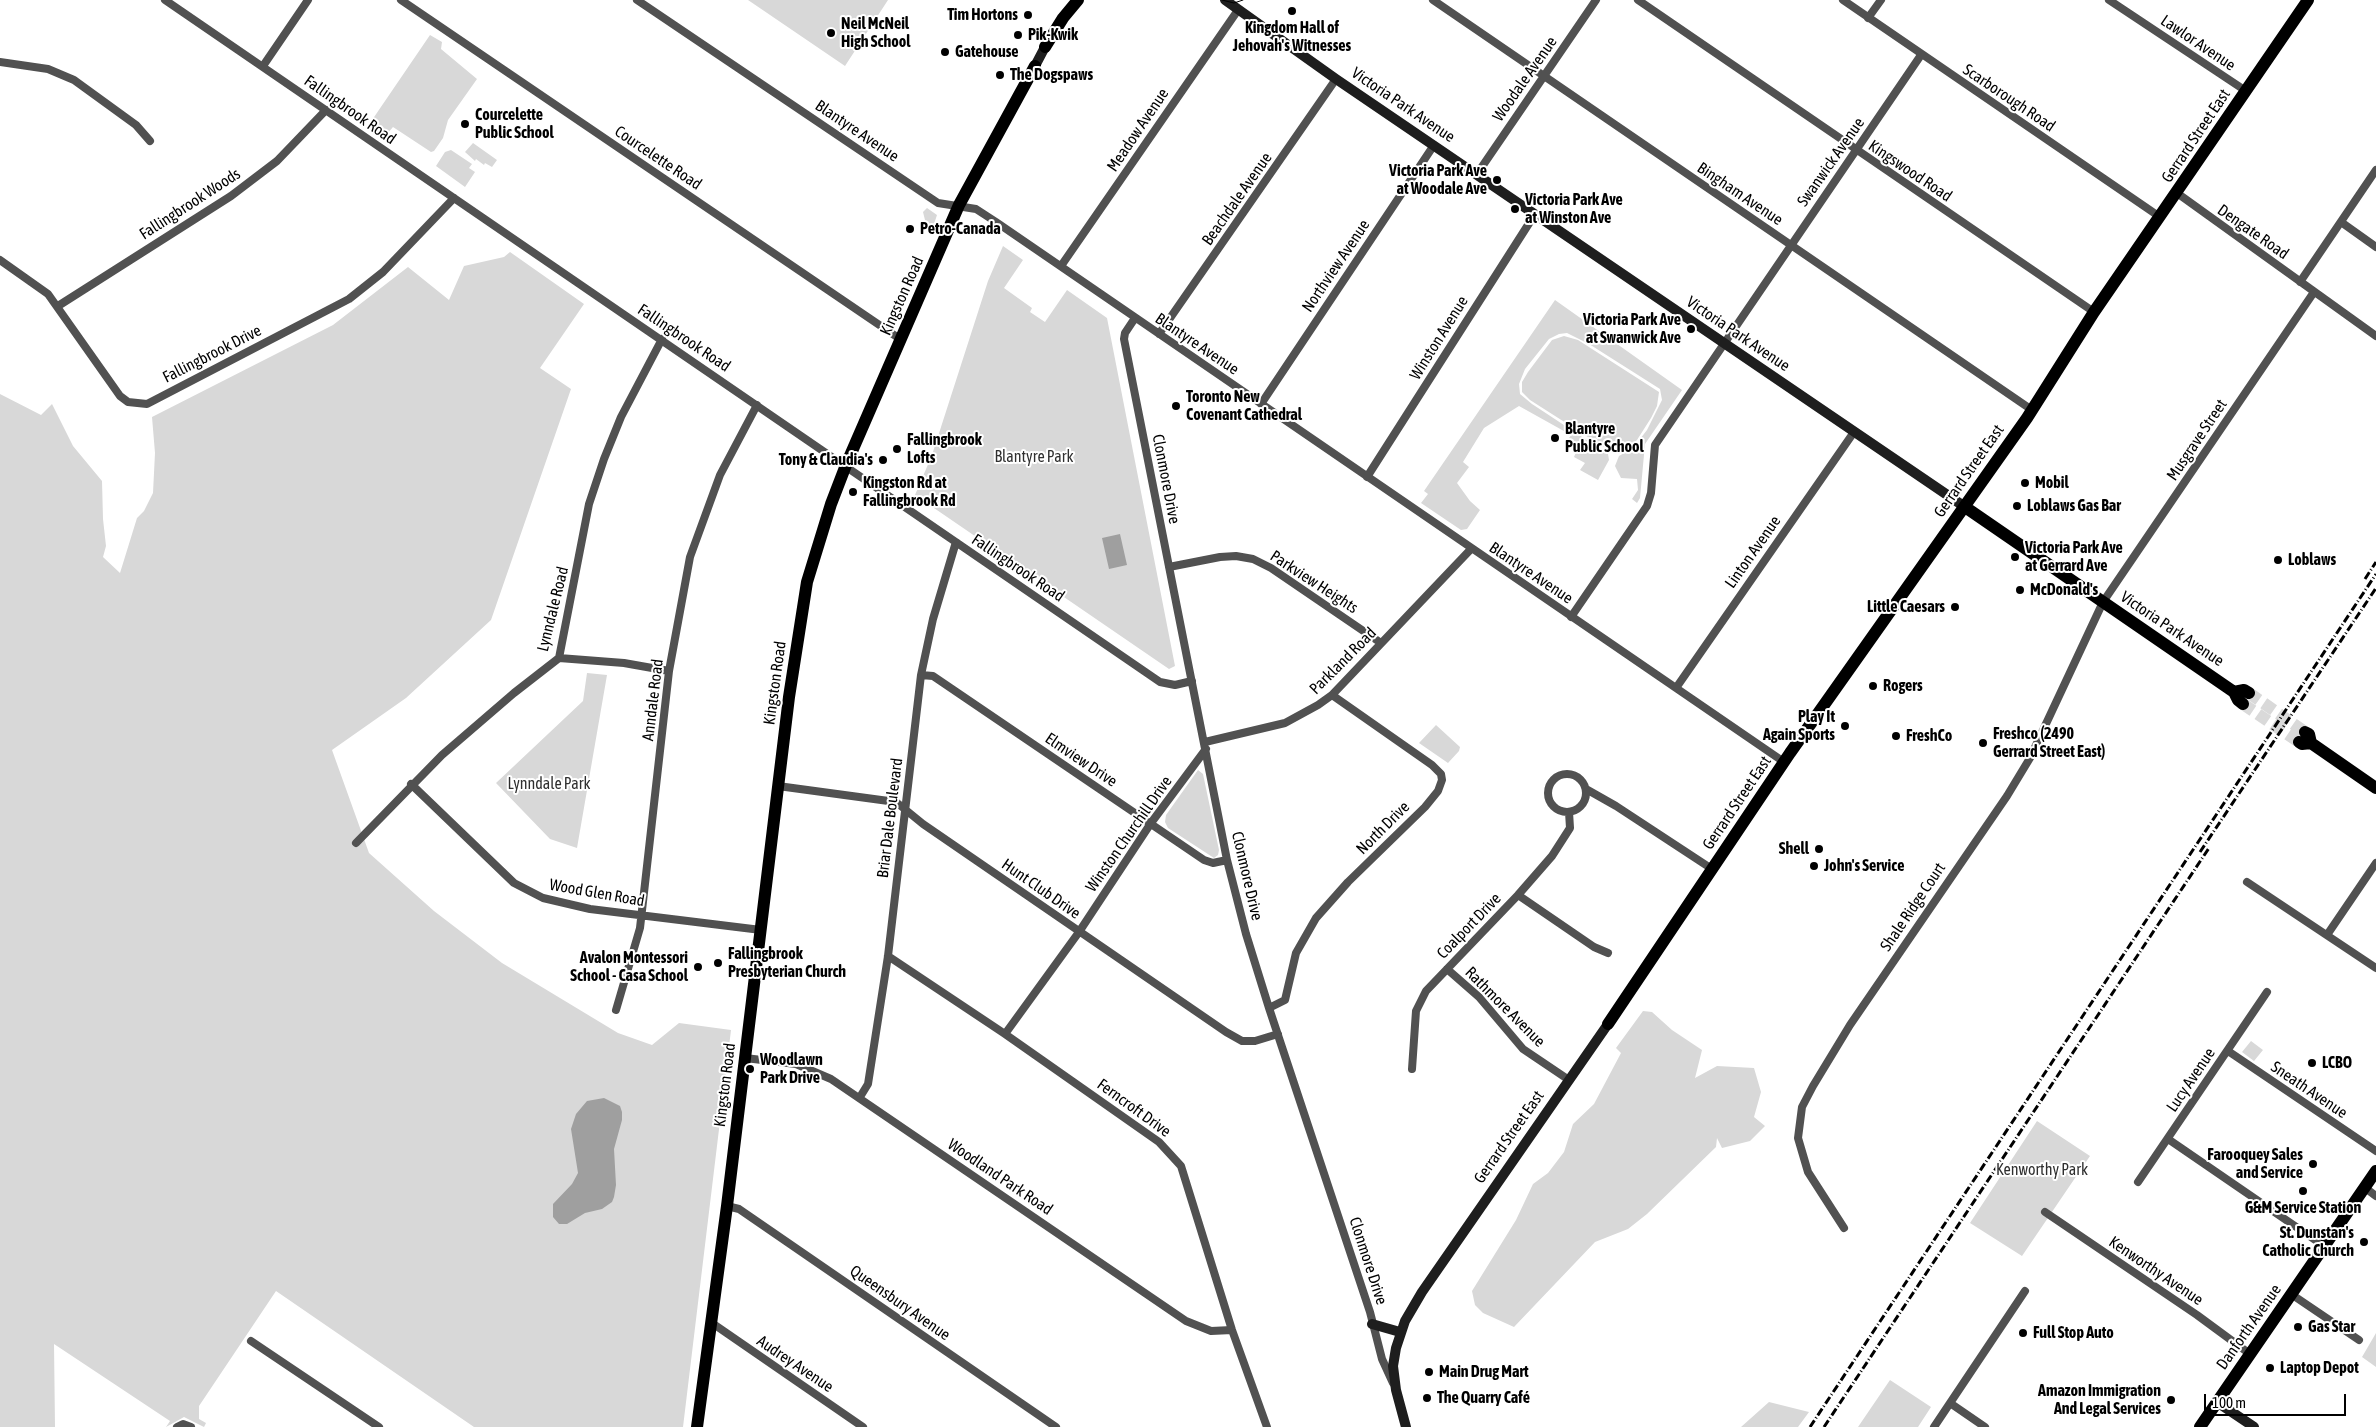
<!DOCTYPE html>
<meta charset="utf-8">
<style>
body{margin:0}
#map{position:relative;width:2376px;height:1427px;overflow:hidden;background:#fff;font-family:"Asap Condensed",sans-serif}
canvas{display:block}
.scale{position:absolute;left:2204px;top:1394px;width:142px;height:22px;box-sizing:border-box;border:2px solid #000;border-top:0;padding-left:6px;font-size:15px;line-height:18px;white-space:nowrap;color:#000;-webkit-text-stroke:4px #fff;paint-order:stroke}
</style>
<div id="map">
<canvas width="2376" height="1427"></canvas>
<div class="scale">100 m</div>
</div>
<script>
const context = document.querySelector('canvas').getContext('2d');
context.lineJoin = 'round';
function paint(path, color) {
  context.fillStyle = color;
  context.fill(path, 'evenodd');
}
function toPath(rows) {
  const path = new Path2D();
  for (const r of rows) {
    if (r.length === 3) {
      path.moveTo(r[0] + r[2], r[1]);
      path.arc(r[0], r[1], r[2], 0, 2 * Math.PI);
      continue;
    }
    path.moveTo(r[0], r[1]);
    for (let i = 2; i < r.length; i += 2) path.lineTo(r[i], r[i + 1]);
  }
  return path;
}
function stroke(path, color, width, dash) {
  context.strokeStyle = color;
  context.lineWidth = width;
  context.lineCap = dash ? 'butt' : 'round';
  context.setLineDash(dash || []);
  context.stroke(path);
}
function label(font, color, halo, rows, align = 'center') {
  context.font = font + ' "Asap Condensed",sans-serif';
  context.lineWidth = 4;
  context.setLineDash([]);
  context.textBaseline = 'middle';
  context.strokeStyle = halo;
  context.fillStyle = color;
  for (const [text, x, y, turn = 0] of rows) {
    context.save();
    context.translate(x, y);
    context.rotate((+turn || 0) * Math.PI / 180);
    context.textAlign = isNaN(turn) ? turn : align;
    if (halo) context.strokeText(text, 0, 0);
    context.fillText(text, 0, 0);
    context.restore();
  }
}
const green = toPath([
 [748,0,888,0,845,66],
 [430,35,442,42,441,49,477,79,448,120,443,138,434,151,431,152,393,127,387,134,370,123],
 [473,143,497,160,492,167,485,163,484,165,476,159,475,161,465,152],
 [451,150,472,164,469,168,475,172,465,187,436,166,445,152],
 [927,208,937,215,933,227,926,224,923,212],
 [1003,246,1023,260,1004,288,1032,308,1030,312,1045,322,1067,290,1107,318,1175,666,1169,669,915,495,932,455,988,281],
 [510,252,584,304,540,368,571,389,491,620,406,698,332,750,369,853,434,911,502,963,618,1033,652,1045,679,1023,731,1030,683,1427,474,1427,276,1291,199,1406,199,1419,206,1423,204,1427,184,1417,166,1427,170,1421,54,1344,55,1427,0,1427,0,394,41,415,52,404,73,446,102,481,103,519,106,546,103,557,120,573,137,518,144,511,153,493,155,453,152,417,333,325,408,267,449,300,464,266,504,257],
 [1555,300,1682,390,1645,444,1640,498,1637,503,1632,499,1638,490,1637,479,1621,478,1615,466,1619,456,1633,448,1647,430,1662,400,1660,389,1589,344,1567,333,1559,334,1549,339,1525,369,1519,384,1520,394,1532,404,1608,454,1609,460,1598,480,1580,470,1585,463,1574,457,1577,450,1566,443,1571,435,1519,406,1484,428,1463,462,1469,467,1457,483,1470,501,1480,510,1467,529,1461,530,1421,503,1428,494,1424,491],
 [1564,336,1578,340,1659,392,1657,406,1651,418,1637,440,1628,448,1613,453,1530,400,1522,392,1522,382,1528,372,1552,340],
 [587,673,607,675,577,848,550,839,496,783,583,701],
 [1436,725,1460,747,1459,751,1448,763,1419,743],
 [1198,770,1203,774,1219,850,1218,855,1214,858,1168,828,1165,822,1166,815],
 [1643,1011,1652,1012,1672,1030,1702,1050,1695,1078,1717,1066,1754,1068,1761,1092,1754,1117,1765,1126,1750,1141,1722,1148,1717,1138,1716,1147,1647,1214,1628,1229,1595,1242,1514,1327,1483,1313,1475,1305,1472,1291,1516,1220,1533,1184,1548,1173,1564,1152,1573,1124,1594,1104,1621,1053,1616,1048],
 [2251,1041,2263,1050,2254,1061,2242,1052],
 [2037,1121,2090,1156,2022,1256,1970,1223],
 [2376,1333,2376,1367,2362,1357],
 [1890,1380,1931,1407,1918,1427,1858,1427],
 [1769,1402,1809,1412,1798,1427,1741,1427]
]);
const water = toPath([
 [1120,534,1127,565,1109,569,1102,538],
 [604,1098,620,1106,622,1112,622,1120,614,1149,616,1185,614,1197,612,1202,602,1209,585,1213,567,1224,559,1224,553,1217,553,1204,572,1184,578,1173,571,1129,576,1114,587,1101]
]);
const primaryTunnel = toPath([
 [2249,693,2305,732],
 [2243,704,2299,742]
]);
const street = toPath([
 [165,0,1160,682,1175,685,1192,681],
 [401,0,900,339],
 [637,0,938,203,976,209,996,222,1784,762],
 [1433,0,2032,410],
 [1638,0,2094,312],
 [1843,0,2160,217],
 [2109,0,2246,91],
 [1868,18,1881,0],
 [0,62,48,69,74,80,136,125,150,141],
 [263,66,308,0],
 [1477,174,1596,0],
 [2177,193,2376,336],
 [2341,222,2376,247],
 [0,260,48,294,120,396,128,402,147,404,349,299,383,272,454,198],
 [1061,266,1238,10],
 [2300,282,2376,170],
 [58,306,231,196,277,161,326,110],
 [1135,318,1125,333,1124,339,1227,860,1246,934,1269,1008,1370,1312,1382,1359,1393,1383],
 [1159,334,1336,79],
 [1261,404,1434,145],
 [1367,477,1535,214],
 [1169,567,1220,557,1236,556,1253,559,1271,568,1381,643],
 [1571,617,1647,506,1651,493,1655,445,1921,55],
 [559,658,624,663,669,671],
 [921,675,933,676,1204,860,1213,863,1227,860],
 [1676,688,1854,432],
 [1205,742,1285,723,1318,705,1332,695,1471,549],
 [1567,793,19],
 [411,784,514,883,543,898,590,909,761,930],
 [778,786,896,802,923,824,1226,1032,1242,1041,1255,1041,1278,1034],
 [1586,789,1616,806,1712,869],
 [356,843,442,755,514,693,559,658,589,504,604,459,621,417,662,339],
 [2247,882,2376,968],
 [1518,895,1594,947,1608,953],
 [2327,935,2376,863],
 [888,956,1005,1034,1159,1142,1181,1166,1232,1330,1267,1427],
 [1447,969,1479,997,1523,1049,1569,1080],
 [1269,1008,1285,1000,1296,953,1316,918,1348,882,1425,807,1438,791,1442,780,1441,774,1432,765,1332,695],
 [616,1010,640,928,669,671,690,557,720,475,757,405],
 [1005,1034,1079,932,1151,823,1206,749],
 [2228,1051,2376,1151],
 [745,1058,796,1064,831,1079,1186,1321,1211,1331,1232,1330],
 [1412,1069,1416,1011,1426,991,1518,895,1552,856,1570,828,1569,812],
 [860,1097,868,1084,888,956,921,675,933,619,956,542],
 [2168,1139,2324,1246],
 [2138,1182,2267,992],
 [2364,1187,2376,1196],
 [727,1206,739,1209,1056,1427],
 [2045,1212,2197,1315,2250,1354],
 [1844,1228,1808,1172,1798,1138,1802,1107,1813,1086,1850,1025,2007,796,2030,758,2103,602,2314,292],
 [2291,1294,2359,1340],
 [712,1323,863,1427],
 [251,1341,379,1427],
 [1950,1403,1985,1427],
 [177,1427,183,1424,191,1427],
 [1934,1427,2025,1291]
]);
const secondary = toPath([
 [1225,0,1336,79,1965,507],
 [1035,66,1045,47],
 [1372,1324,1400,1332],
 [2217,1402,2254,1427],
 [1406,1427,1396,1390,1393,1366,1396,1348,1405,1321,1422,1292,1608,1024]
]);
const primary = toPath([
 [1045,47,1063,18,1078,0],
 [1965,507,2234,692,2238,700,2243,704],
 [2234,692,2244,690,2249,693],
 [2305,732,2309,734,2311,743],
 [2299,742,2302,744,2311,743,2376,788],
 [1608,1024,1790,753,2027,418,2094,312,2308,0],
 [697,1427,727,1206,789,697,807,582,831,504,846,465,959,205,1035,66],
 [2200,1427,2376,1171]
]);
const tram = toPath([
 [1222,0,1234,3,1243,0]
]);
const rail = toPath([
 [2365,579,2376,562],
 [2200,852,2376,588],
 [1810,1427,2376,574],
 [1824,1427,2209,848]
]);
const markers = [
 [1292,11,5,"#000"],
 [1028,15,5,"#000"],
 [831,33,5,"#000"],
 [1018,35,5,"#000"],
 [945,52,5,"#000"],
 [1000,75,5,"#000"],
 [465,124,5,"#000"],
 [1497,180,5,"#000"],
 [1515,209,5,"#000"],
 [910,229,5,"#000"],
 [1691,329,5,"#000"],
 [1176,406,5,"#000"],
 [1555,438,5,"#000"],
 [897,449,5,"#000"],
 [883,460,5,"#000"],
 [2025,483,5,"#000"],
 [853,492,5,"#000"],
 [2017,506,5,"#000"],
 [2015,557,5,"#000"],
 [2278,560,5,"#000"],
 [2020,590,5,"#000"],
 [1955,607,5,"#000"],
 [1873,686,5,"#000"],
 [1845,726,5,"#000"],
 [1896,736,5,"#000"],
 [1983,743,5,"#000"],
 [1819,849,5,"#000"],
 [1814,866,5,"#000"],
 [718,963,5,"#000"],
 [698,967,5,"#000"],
 [2312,1063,5,"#000"],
 [750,1069,5,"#000"],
 [2313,1164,5,"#000"],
 [2303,1191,5,"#000"],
 [2364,1242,5,"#000"],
 [2298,1327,5,"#000"],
 [2023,1333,5,"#000"],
 [2270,1368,5,"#000"],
 [1429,1372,5,"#000"],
 [1427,1398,5,"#000"],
 [2171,1400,5,"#000"]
];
const poiNames = [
 ["Tim Hortons",1018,15,"right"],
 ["Neil McNeil",841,24],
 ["High School",841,42],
 ["Kingdom Hall of",1292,28,"center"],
 ["Jehovah's Witnesses",1292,46,"center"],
 ["Pik-Kwik",1028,35],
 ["Gatehouse",955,52],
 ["The Dogspaws",1010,75],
 ["Courcelette",475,115],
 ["Public School",475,133],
 ["Victoria Park Ave",1487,171,"right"],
 ["at Woodale Ave",1487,189,"right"],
 ["Victoria Park Ave",1525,200],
 ["at Winston Ave",1525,218],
 ["Petro-Canada",920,229],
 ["Victoria Park Ave",1681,320,"right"],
 ["at Swanwick Ave",1681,338,"right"],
 ["Toronto New",1186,397],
 ["Covenant Cathedral",1186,415],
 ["Blantyre",1565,429],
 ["Public School",1565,447],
 ["Fallingbrook",907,440],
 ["Lofts",907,458],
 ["Tony & Claudia's",873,460,"right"],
 ["Kingston Rd at",863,483],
 ["Fallingbrook Rd",863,501],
 ["Mobil",2035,483],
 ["Loblaws Gas Bar",2027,506],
 ["Victoria Park Ave",2025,548],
 ["at Gerrard Ave",2025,566],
 ["Loblaws",2288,560],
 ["McDonald's",2030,590],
 ["Little Caesars",1945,607,"right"],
 ["Rogers",1883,686],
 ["Play It",1835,717,"right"],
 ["Again Sports",1835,735,"right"],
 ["Freshco (2490",1993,734],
 ["Gerrard Street East)",1993,752],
 ["FreshCo",1906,736],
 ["Shell",1809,849,"right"],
 ["John's Service",1824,866],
 ["Fallingbrook",728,954],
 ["Presbyterian Church",728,972],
 ["Avalon Montessori",688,958,"right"],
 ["School - Casa School",688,976,"right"],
 ["Woodlawn",760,1060],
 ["Park Drive",760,1078],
 ["LCBO",2322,1063],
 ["Farooquey Sales",2303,1155,"right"],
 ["and Service",2303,1173,"right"],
 ["G&M Service Station",2303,1208,"center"],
 ["St. Dunstan's",2354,1233,"right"],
 ["Catholic Church",2354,1251,"right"],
 ["Gas Star",2308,1327],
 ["Full Stop Auto",2033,1333],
 ["Laptop Depot",2280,1368],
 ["Main Drug Mart",1439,1372],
 ["Amazon Immigration",2161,1391,"right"],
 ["And Legal Services",2161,1409,"right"],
 ["The Quarry Café",1437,1398]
];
const streetNames = [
 ["Lawlor Avenue",2198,43,34],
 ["Woodale Avenue",1525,79,-55],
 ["Scarborough Road",2009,98,34],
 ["Victoria Park Avenue",1403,105,34],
 ["Fallingbrook Road",350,110,35],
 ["Meadow Avenue",1138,130,-56],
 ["Blantyre Avenue",857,131,34],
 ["Gerrard Street East",2196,136,-56],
 ["Courcelette Road",658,158,34],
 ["Swanwick Avenue",1831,162,-55],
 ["Kingswood Road",1910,171,34],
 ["Bingham Avenue",1740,194,34],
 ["Beachdale Avenue",1237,199,-55],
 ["Fallingbrook Woods",190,204,-33],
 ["Dengate Road",2253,232,35],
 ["Northview Avenue",1336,266,-56],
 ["Kingston Road",902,296,-66],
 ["Victoria Park Avenue",1738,334,34],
 ["Fallingbrook Road",684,338,34],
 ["Winston Avenue",1439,338,-58],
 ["Blantyre Avenue",1197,344,34],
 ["Fallingbrook Drive",212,354,-27],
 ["Musgrave Street",2197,440,-56],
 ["Gerrard Street East",1969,471,-55],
 ["Clonmore Drive",1166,479,79],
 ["Linton Avenue",1753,552,-55],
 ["Fallingbrook Road",1018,568,34],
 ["Blantyre Avenue",1531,573,34],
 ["Parkview Heights",1314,582,33],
 ["Lynndale Road",553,609,-76],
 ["Victoria Park Avenue",2172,629,34],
 ["Parkland Road",1343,661,-45],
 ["Kingston Road",775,683,-82],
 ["Anndale Road",653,700,-83],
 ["Elmview Drive",1081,760,34],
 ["Gerrard Street East",1737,803,-56],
 ["Briar Dale Boulevard",890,818,-83],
 ["North Drive",1383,828,-45],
 ["Winston Churchill Drive",1129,834,-55],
 ["Clonmore Drive",1247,876,77],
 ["Hunt Club Drive",1041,889,35],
 ["Wood Glen Road",597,893,10],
 ["Shale Ridge Court",1913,907,-56],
 ["Coalport Drive",1469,926,-46],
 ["Rathmore Avenue",1505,1007,45],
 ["Lucy Avenue",2191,1080,-56],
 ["Kingston Road",725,1085,-83],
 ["Sneath Avenue",2309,1090,34],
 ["Ferncroft Drive",1134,1108,36],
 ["Gerrard Street East",1509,1137,-55],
 ["Woodland Park Road",1000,1177,34],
 ["Clonmore Drive",1368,1261,72],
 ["Kenworthy Avenue",2156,1271,34],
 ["Queensbury Avenue",900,1303,35],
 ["Danforth Avenue",2249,1327,-55],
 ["Audrey Avenue",795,1364,34]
];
const parkNames = [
 ["Blantyre Park",1034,457],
 ["Lynndale Park",549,784],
 ["Kenworthy Park",2042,1170]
];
paint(green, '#d8d8d8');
paint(water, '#9f9f9f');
stroke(primaryTunnel, '#d9d9d9', 12, [12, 6]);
stroke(street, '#515151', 8);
stroke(secondary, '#1e1e1e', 10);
stroke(primary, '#000', 12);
stroke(tram, '#000', 1);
stroke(rail, '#000', 3, [8, 2.5, 1, 2.5]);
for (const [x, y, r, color] of markers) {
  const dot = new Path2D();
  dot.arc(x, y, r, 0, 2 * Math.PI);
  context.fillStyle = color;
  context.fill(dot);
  stroke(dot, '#fff', 2);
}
label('bold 16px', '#000', '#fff', poiNames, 'left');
label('16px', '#000', '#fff', streetNames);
label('16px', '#2f2f2f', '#fff', parkNames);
</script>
